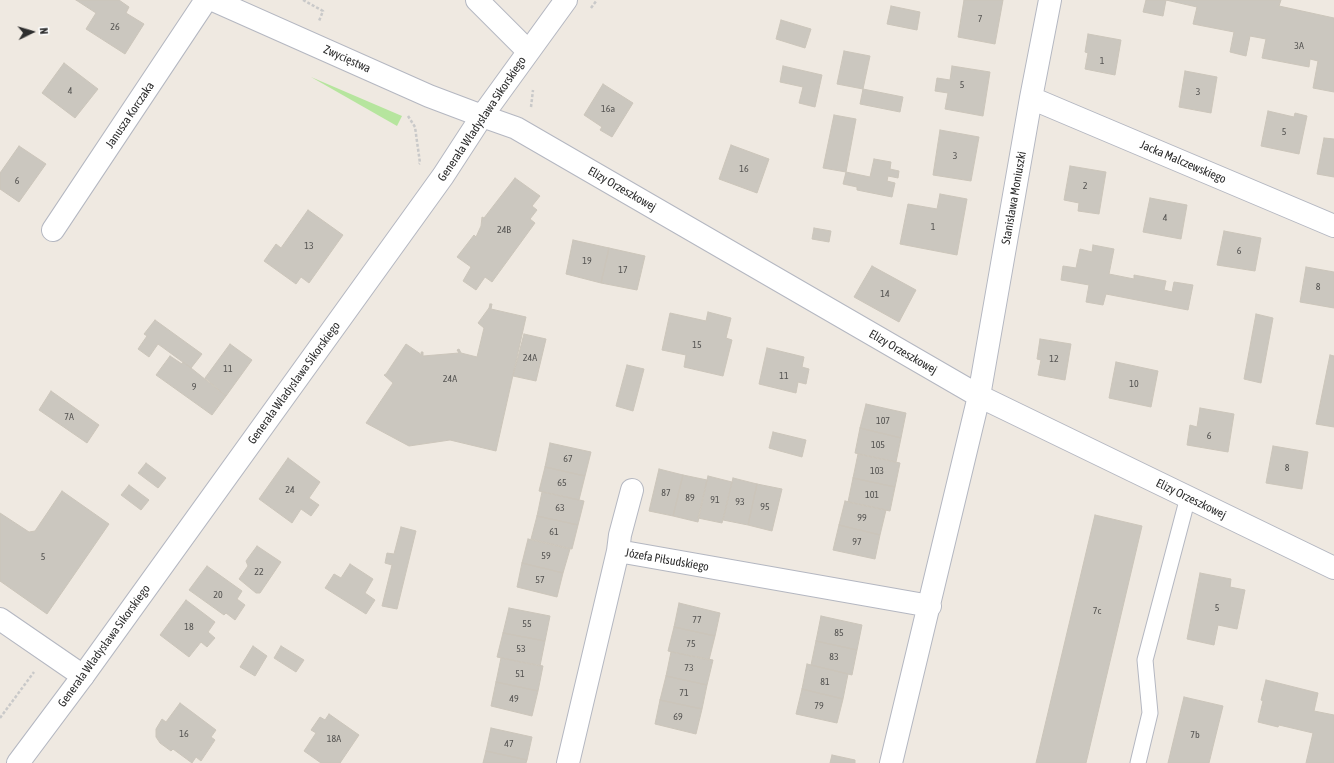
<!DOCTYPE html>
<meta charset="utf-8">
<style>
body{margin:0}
#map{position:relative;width:1334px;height:763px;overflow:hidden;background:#efe9e1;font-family:"Asap Condensed",sans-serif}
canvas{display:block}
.north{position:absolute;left:12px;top:12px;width:40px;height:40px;-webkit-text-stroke:3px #fff;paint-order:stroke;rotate:85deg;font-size:11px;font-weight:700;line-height:16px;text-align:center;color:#2e2e2e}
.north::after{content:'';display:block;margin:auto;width:14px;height:18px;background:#2e2e2e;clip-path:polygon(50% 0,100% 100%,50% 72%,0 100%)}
</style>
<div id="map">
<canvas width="1334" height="763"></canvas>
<div class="north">N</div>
</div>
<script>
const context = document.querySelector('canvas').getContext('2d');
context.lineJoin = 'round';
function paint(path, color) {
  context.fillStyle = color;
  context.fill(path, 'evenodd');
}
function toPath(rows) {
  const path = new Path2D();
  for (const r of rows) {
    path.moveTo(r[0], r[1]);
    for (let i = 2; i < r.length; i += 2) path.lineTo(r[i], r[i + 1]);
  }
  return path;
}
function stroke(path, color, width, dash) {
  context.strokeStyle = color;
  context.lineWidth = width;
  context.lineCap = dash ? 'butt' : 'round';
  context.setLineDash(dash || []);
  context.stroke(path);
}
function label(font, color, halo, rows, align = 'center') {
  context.font = font + ' "Asap Condensed",sans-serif';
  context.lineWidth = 4;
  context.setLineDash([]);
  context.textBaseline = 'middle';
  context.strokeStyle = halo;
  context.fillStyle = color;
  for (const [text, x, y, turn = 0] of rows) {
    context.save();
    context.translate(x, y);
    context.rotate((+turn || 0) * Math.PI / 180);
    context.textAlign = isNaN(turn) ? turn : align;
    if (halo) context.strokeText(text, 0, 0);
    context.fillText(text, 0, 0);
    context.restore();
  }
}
const green = toPath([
 [311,77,402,116,397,126]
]);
const building = toPath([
 [76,0,119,0,129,7,126,13,144,24,125,54,86,29,96,13,76,0],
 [964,0,1003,0,995,44,958,37,964,0],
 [1146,0,1281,0,1279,6,1334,18,1334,92,1313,88,1318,61,1310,59,1309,67,1262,58,1266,39,1250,36,1246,56,1230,52,1234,32,1193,24,1197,7,1166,0,1163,16,1143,12,1146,0],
 [891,6,920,12,917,30,887,24,891,6],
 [781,20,811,29,805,48,776,39,781,20],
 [1088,34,1121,40,1115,75,1085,69,1088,53,1085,52,1088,34],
 [844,51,870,56,863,89,837,84,844,51],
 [64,63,98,89,75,118,42,93,64,63],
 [783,66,822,75,815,107,799,103,803,87,780,82,783,66],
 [952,66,990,72,983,116,945,109,948,93,935,91,937,78,950,80,952,66],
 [1185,71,1217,77,1211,113,1179,107,1185,71],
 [603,84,633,103,612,137,600,130,602,127,584,115,603,84],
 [863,89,903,97,900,112,860,104,863,89],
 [1268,111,1294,117,1295,113,1307,116,1299,154,1261,146,1268,111],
 [834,115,856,119,846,172,823,168,834,115],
 [940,130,979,137,971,181,933,175,940,130],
 [1324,138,1334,139,1334,177,1317,174,1324,138],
 [731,145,769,159,757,193,719,179,731,145],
 [19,146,46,164,19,202,0,189,0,173,19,146],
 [874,159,891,162,890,169,899,171,898,178,888,176,887,181,895,183,892,197,857,190,857,187,843,184,846,172,870,177,874,159],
 [1070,166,1106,172,1099,214,1078,211,1079,203,1064,200,1070,166],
 [515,178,540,196,532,206,537,210,530,219,535,223,492,282,485,277,476,290,463,281,471,267,457,257,474,235,476,237,481,226,482,217,484,218,515,178],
 [940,194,967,199,957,255,900,244,908,204,937,209,940,194],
 [1150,198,1187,205,1181,239,1143,232,1150,198],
 [308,210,343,235,309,283,301,277,296,284,264,261,276,244,281,248,308,210],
 [814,228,831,231,829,242,812,239,814,228],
 [1224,231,1261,238,1255,271,1217,265,1224,231],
 [573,240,609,248,601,283,566,274,573,240],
 [1093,245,1114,249,1109,274,1134,279,1134,275,1166,281,1164,290,1172,292,1174,282,1193,285,1188,310,1106,294,1103,305,1086,302,1089,285,1061,280,1063,266,1076,268,1080,249,1092,252,1093,245],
 [609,248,645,256,637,290,601,283,609,248],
 [872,266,916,290,899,322,854,297,872,266],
 [1306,267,1334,272,1334,308,1300,302,1306,267],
 [490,304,492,304,491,309,526,317,496,451,450,440,409,446,366,423,393,383,384,375,386,374,406,344,422,355,421,352,423,352,423,356,459,353,457,350,459,349,461,353,477,357,484,328,478,323,489,308,490,304],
 [708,312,731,318,726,338,732,340,723,376,684,367,686,355,662,350,670,313,706,321,708,312],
 [1256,314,1273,318,1261,383,1244,379,1256,314],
 [155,320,202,354,191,368,158,344,149,357,138,349,147,336,144,334,155,320],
 [524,334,546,339,536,381,513,376,524,334],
 [1040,339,1071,344,1065,380,1038,375,1041,360,1037,359,1040,339],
 [230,344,252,360,226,396,205,378,230,344],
 [767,348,804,357,802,367,809,369,806,384,798,382,796,393,759,384,767,348],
 [1330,355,1334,356,1334,427,1316,424,1330,355],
 [170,356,182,364,183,362,191,368,226,396,212,415,156,375,170,356],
 [1116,362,1158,371,1151,407,1109,398,1116,362],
 [627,365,644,369,633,411,616,406,627,365],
 [51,391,99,425,87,443,39,410,51,391],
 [866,404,906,413,901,438,860,428,866,404],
 [1200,408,1234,414,1228,452,1187,445,1190,425,1197,427,1200,408],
 [860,428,901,438,896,462,855,453,860,428],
 [773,432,806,440,802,457,769,448,773,432],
 [550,443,591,452,585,476,545,467,550,443],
 [1273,446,1308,452,1302,489,1266,483,1273,446],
 [858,454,900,463,895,487,853,478,858,454],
 [288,458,320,482,309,498,319,505,311,516,301,509,292,523,259,499,288,458],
 [146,463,166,478,158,488,138,473,146,463],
 [545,467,585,476,579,500,539,491,545,467],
 [659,469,683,475,673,516,649,511,659,469],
 [683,475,707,480,698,522,673,516,683,475],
 [708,476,732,482,722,523,698,518,708,476],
 [733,478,757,484,748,525,723,520,733,478],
 [853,478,895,487,890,511,848,502,853,478],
 [757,484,782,489,772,531,748,525,757,484],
 [129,485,149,500,141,510,121,495,129,485],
 [62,491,109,524,47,614,0,581,0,513,29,532,35,531,62,491],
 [542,492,584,501,578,525,537,516,542,492],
 [845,501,886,510,880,535,839,525,845,501],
 [1095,515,1142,526,1086,763,1036,763,1095,515],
 [537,516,578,525,572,549,531,539,537,516],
 [839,525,880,535,875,559,833,550,839,525],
 [401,527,416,531,397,609,382,606,392,565,385,563,387,553,394,554,401,527],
 [528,539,570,549,563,573,522,563,528,539],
 [257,546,281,562,260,593,256,593,239,579,248,566,246,561,257,546],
 [522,563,563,573,557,597,517,587,522,563],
 [350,564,373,579,365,593,375,600,366,614,325,588,334,574,341,578,350,564],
 [207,566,242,591,237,599,245,605,235,620,226,613,224,615,189,590,207,566],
 [1200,573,1231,579,1230,587,1245,590,1237,629,1218,625,1214,645,1187,639,1200,573],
 [186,600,215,622,208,632,215,638,207,647,201,642,189,657,160,635,186,600],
 [679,603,720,613,715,636,674,627,679,603],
 [509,608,550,616,545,641,503,633,509,608],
 [821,616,862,625,857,650,816,641,821,616],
 [674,627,715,636,709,660,668,651,674,627],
 [503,633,545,641,540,666,497,657,503,633],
 [816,641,857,650,852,675,811,665,816,641],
 [253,646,267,656,255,676,240,667,253,646],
 [281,646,304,660,296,672,274,658,281,646],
 [671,652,713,660,707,685,666,676,671,652],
 [501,658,543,666,538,691,496,682,501,658],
 [807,664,848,674,843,699,802,689,807,664],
 [666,676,707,685,702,709,660,700,666,676],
 [1266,680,1318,693,1314,711,1334,715,1334,763,1306,763,1313,733,1279,725,1278,727,1258,722,1263,701,1261,700,1266,680],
 [496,682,538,691,532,716,491,706,496,682],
 [802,689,843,699,837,723,796,714,802,689],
 [1184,697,1223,706,1209,763,1168,763,1184,697],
 [660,700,702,709,696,734,655,724,660,700],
 [180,703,216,730,211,737,215,740,201,761,196,757,192,763,173,749,171,751,160,743,156,737,156,729,162,719,166,722,180,703],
 [329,714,359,735,340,763,321,763,304,751,316,733,311,730,320,717,325,720,329,714],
 [491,728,532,737,527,760,486,751,491,728],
 [486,751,527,760,526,763,483,763,486,751],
 [832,755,855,760,855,763,830,763,832,755]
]);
const path = toPath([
 [303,0,323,11,319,21],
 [591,8,597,0],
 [531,107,533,90],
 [408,116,415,127,420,163,419,164],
 [0,718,34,672]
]);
const lane = toPath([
 [1138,763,1150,713,1145,660,1188,497]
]);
const street = toPath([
 [477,0,528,51],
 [1031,98,1334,226],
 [482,116,516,128,979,396,1334,568],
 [53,230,206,0],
 [618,551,620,535,632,490],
 [0,619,83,676],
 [568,763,618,551,930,606],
 [891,763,979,396,1031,98,1050,0]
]);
const secondary = toPath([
 [213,0,429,96,482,116],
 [18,763,83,676,443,176,482,116,566,0]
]);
const numberNames = [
 ["7",980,19],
 ["26",115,27],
 ["3A",1299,46],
 ["1",1102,61],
 ["5",962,85],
 ["4",70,91],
 ["3",1198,92],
 ["16a",608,109],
 ["5",1284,132],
 ["3",955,156],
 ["16",744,169],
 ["6",17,181],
 ["2",1085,186],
 ["4",1165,218],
 ["1",933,227],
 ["24B",504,230],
 ["13",309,246],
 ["6",1239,251],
 ["19",587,261],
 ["17",623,270],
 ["8",1318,287],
 ["14",885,294],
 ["15",697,345],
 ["24A",530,358],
 ["12",1054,359],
 ["11",228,369],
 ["11",784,376],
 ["24A",450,379],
 ["10",1134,384],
 ["9",194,387],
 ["7A",69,417],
 ["107",883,421],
 ["6",1209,436],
 ["105",878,445],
 ["67",568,459],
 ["8",1287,468],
 ["103",877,471],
 ["65",562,483],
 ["24",290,490],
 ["87",666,493],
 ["101",872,495],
 ["89",690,498],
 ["91",715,500],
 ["93",740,502],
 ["95",765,507],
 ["63",560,508],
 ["99",862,518],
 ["61",554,532],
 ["97",857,542],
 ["59",546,556],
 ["5",43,557],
 ["22",259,572],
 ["57",540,580],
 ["20",218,595],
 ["5",1217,608],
 ["7c",1097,611],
 ["77",697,620],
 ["55",527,624],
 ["18",189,627],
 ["85",839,633],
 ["75",691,644],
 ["53",521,649],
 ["83",834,657],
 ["73",689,668],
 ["51",520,674],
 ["81",825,682],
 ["71",684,693],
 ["49",514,699],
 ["79",819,706],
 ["69",678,717],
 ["16",184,734],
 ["7b",1195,735],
 ["18A",334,739],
 ["47",509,744]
];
const streetNames = [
 ["Zwycięstwa",347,59,24],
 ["Janusza Korczaka",130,115,-56],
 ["Generała Władysława Sikorskiego",482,119,-56],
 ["Jacka Malczewskiego",1183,162,23],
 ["Elizy Orzeszkowej",622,189,30],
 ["Stanisława Moniuszki",1014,198,-80],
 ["Elizy Orzeszkowej",903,352,30],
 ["Generała Władysława Sikorskiego",294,383,-54],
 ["Elizy Orzeszkowej",1191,499,26],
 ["Józefa Piłsudskiego",667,560,10],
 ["Generała Władysława Sikorskiego",104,646,-54]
];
paint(green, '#b6e59e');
paint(building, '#cbc7bf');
stroke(building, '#cbc5ba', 1);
stroke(lane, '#b4b7c1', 17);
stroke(street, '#b4b7c1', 24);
stroke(secondary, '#b4b7c1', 24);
stroke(path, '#c9c9c9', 2.5, [3, 2]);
stroke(lane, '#fff', 15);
stroke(street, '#fff', 22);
stroke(secondary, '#fff', 22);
label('10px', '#555452', null, numberNames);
label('12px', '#2e2e2e', '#fff', streetNames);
</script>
